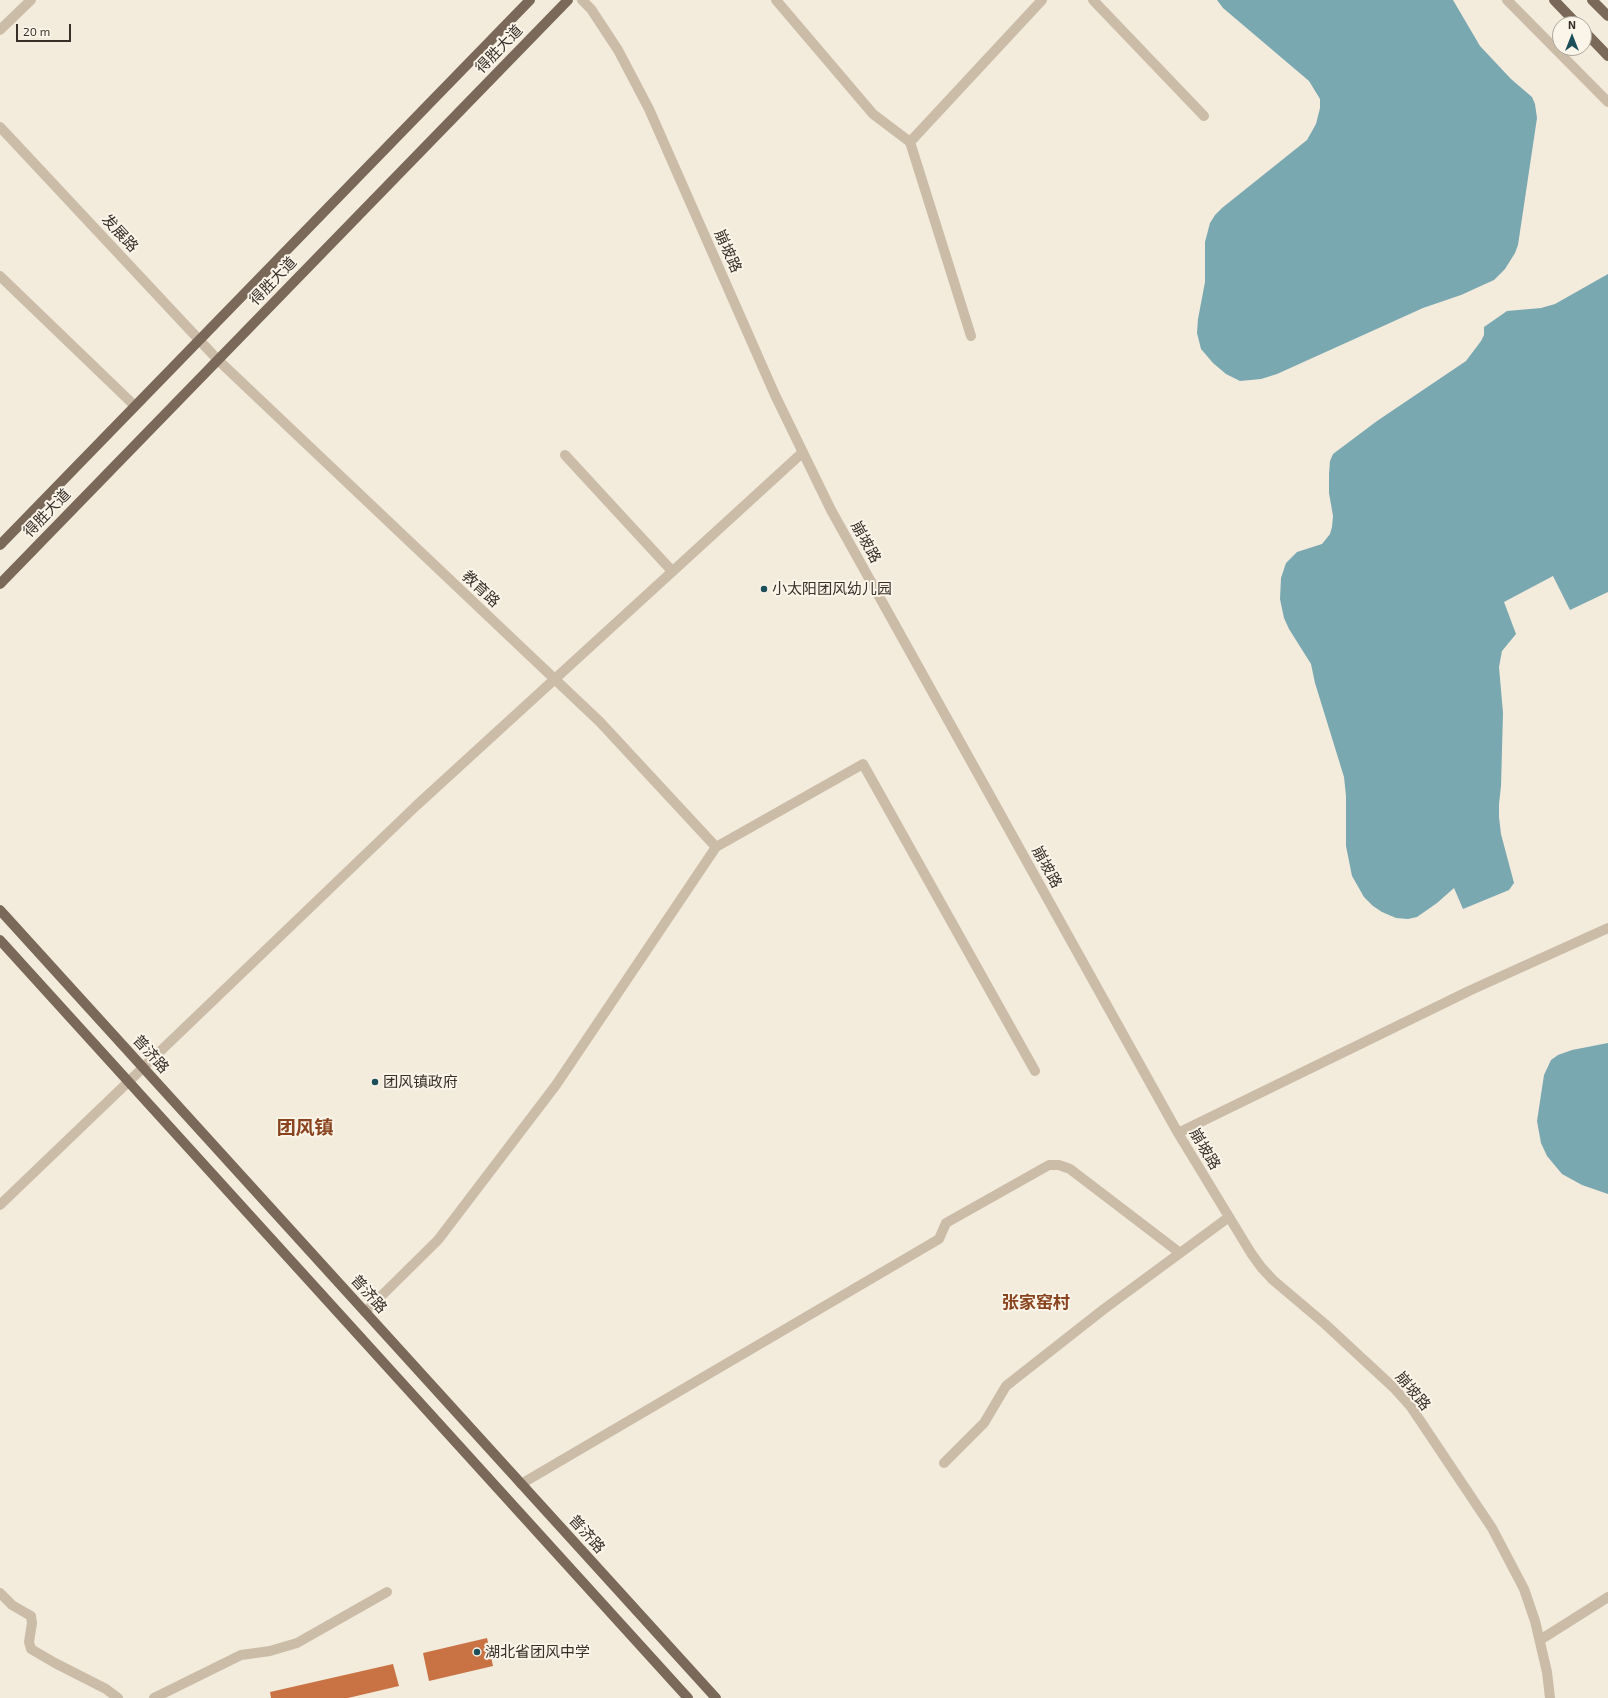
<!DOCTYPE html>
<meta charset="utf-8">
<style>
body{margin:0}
#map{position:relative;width:1608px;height:1698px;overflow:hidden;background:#f3ebdc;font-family:"Exo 2",sans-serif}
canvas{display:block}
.north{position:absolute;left:1552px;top:16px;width:40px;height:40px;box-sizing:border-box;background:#faf4e9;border:1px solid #aca59c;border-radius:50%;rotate:0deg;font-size:11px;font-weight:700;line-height:16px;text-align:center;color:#382f28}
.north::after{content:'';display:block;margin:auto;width:14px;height:18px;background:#1c4f5a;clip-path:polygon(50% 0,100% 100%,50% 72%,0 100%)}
.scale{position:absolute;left:16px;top:24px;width:55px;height:18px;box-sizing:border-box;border:2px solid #382f28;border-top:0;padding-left:5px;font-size:12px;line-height:14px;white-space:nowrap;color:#382f28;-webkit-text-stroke:3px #faf4e9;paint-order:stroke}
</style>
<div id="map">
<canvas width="1608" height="1698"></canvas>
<div class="north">N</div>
<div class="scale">20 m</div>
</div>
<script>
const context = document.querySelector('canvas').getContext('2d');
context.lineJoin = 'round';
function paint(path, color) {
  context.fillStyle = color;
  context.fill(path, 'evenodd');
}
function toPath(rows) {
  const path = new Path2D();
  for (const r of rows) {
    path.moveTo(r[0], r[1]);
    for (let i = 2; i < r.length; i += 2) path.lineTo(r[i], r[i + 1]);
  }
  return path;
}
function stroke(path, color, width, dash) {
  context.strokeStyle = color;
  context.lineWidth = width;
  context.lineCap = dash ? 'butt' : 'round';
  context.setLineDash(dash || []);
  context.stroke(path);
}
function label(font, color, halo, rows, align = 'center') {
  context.font = font + ' "Exo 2","Noto Sans SC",sans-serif';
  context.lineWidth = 4;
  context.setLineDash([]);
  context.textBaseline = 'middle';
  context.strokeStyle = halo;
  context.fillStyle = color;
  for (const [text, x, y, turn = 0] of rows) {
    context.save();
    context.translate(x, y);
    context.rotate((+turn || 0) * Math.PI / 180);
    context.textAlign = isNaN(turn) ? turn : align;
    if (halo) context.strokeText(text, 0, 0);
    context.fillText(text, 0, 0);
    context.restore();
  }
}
const water = toPath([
 [1217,0,1453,0,1480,46,1511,79,1532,97,1535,104,1537,118,1518,245,1515,253,1505,269,1494,280,1461,295,1423,308,1277,374,1261,379,1240,381,1226,374,1213,363,1201,349,1197,333,1198,319,1205,282,1205,242,1210,223,1215,215,1222,208,1307,140,1316,124,1320,108,1320,99,1309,81,1223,8],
 [1608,274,1608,592,1570,610,1553,576,1504,602,1516,634,1502,651,1499,667,1503,713,1501,786,1499,804,1499,817,1501,834,1514,883,1509,890,1463,909,1454,888,1437,903,1417,917,1408,919,1396,918,1382,912,1373,906,1364,897,1352,876,1346,846,1346,796,1344,777,1315,683,1311,664,1289,629,1284,618,1280,599,1281,578,1286,563,1297,552,1322,544,1330,534,1332,527,1333,516,1329,493,1329,474,1330,461,1333,454,1377,421,1466,361,1481,341,1484,335,1484,327,1507,311,1541,308,1555,304],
 [1608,1043,1608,1194,1582,1185,1562,1174,1547,1156,1541,1143,1537,1121,1544,1075,1551,1060,1558,1055,1572,1050]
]);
const building = toPath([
 [487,1638,493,1666,429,1681,423,1653],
 [393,1664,399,1686,348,1698,271,1698,270,1692]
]);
const minor = toPath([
 [582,0,591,9,618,50,649,109,775,395,831,510,1178,1133,1251,1253,1261,1267,1273,1280,1325,1324,1394,1388,1411,1407,1492,1528,1524,1589,1535,1621,1547,1672,1550,1698],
 [776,0,873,114,910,142,971,336],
 [1093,0,1204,116],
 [1507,0,1608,102],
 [0,30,31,0],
 [0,127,218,360,600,722,716,847],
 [910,142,1042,0],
 [0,276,135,406],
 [565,455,672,571],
 [1178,1133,1471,990,1608,928],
 [0,1205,417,805,802,453],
 [365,1312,438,1240,556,1085,716,847,863,764,1035,1071],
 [944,1463,984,1423,1006,1386,1104,1309,1229,1217],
 [521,1484,939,1239,946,1223,1049,1165,1059,1165,1070,1169,1180,1253],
 [0,1593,12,1605,31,1616,32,1623,29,1642,31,1649,55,1663,106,1689,118,1698],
 [1540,1640,1608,1597],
 [154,1698,241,1655,270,1651,297,1643,387,1592]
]);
const major = toPath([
 [1554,0,1577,24],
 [1592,0,1608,16],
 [1584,31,1608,56],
 [0,545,530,0],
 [0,584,568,0],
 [0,910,716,1698],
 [0,940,688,1698]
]);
const markers = [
 [764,589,4,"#1c4f5a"],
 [375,1082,4,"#1c4f5a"],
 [477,1652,4,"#1c4f5a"]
];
const streetNames = [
 ["得胜大道",499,49,-46],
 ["发展路",120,233,47],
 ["崩坡路",728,251,66],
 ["得胜大道",273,281,-46],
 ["得胜大道",47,513,-46],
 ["崩坡路",866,542,61],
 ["教育路",481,589,43],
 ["崩坡路",1047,867,61],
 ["普济路",151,1054,48],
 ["崩坡路",1205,1149,59],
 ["普济路",369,1294,48],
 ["崩坡路",1413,1391,50],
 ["普济路",587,1534,48]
];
const poiNames = [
 ["小太阳团风幼儿园",772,589],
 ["团风镇政府",383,1082],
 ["湖北省团风中学",485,1652]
];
const quarterNames = [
 ["张家窑村",1036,1302]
];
const districtNames = [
 ["团风镇",305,1128]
];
paint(water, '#7aa8b1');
paint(building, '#c97344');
stroke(minor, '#cbbca7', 10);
stroke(major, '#7a6859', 10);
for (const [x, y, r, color] of markers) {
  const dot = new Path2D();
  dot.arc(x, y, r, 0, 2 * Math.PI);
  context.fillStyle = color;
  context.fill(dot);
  stroke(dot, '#faf4e9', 1.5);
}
label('15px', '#382f28', '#faf4e9', streetNames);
label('15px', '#382f28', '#faf4e9', poiNames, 'left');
label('bold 17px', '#89441f', '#faf4e9', quarterNames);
label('bold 19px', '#89441f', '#faf4e9', districtNames);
</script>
